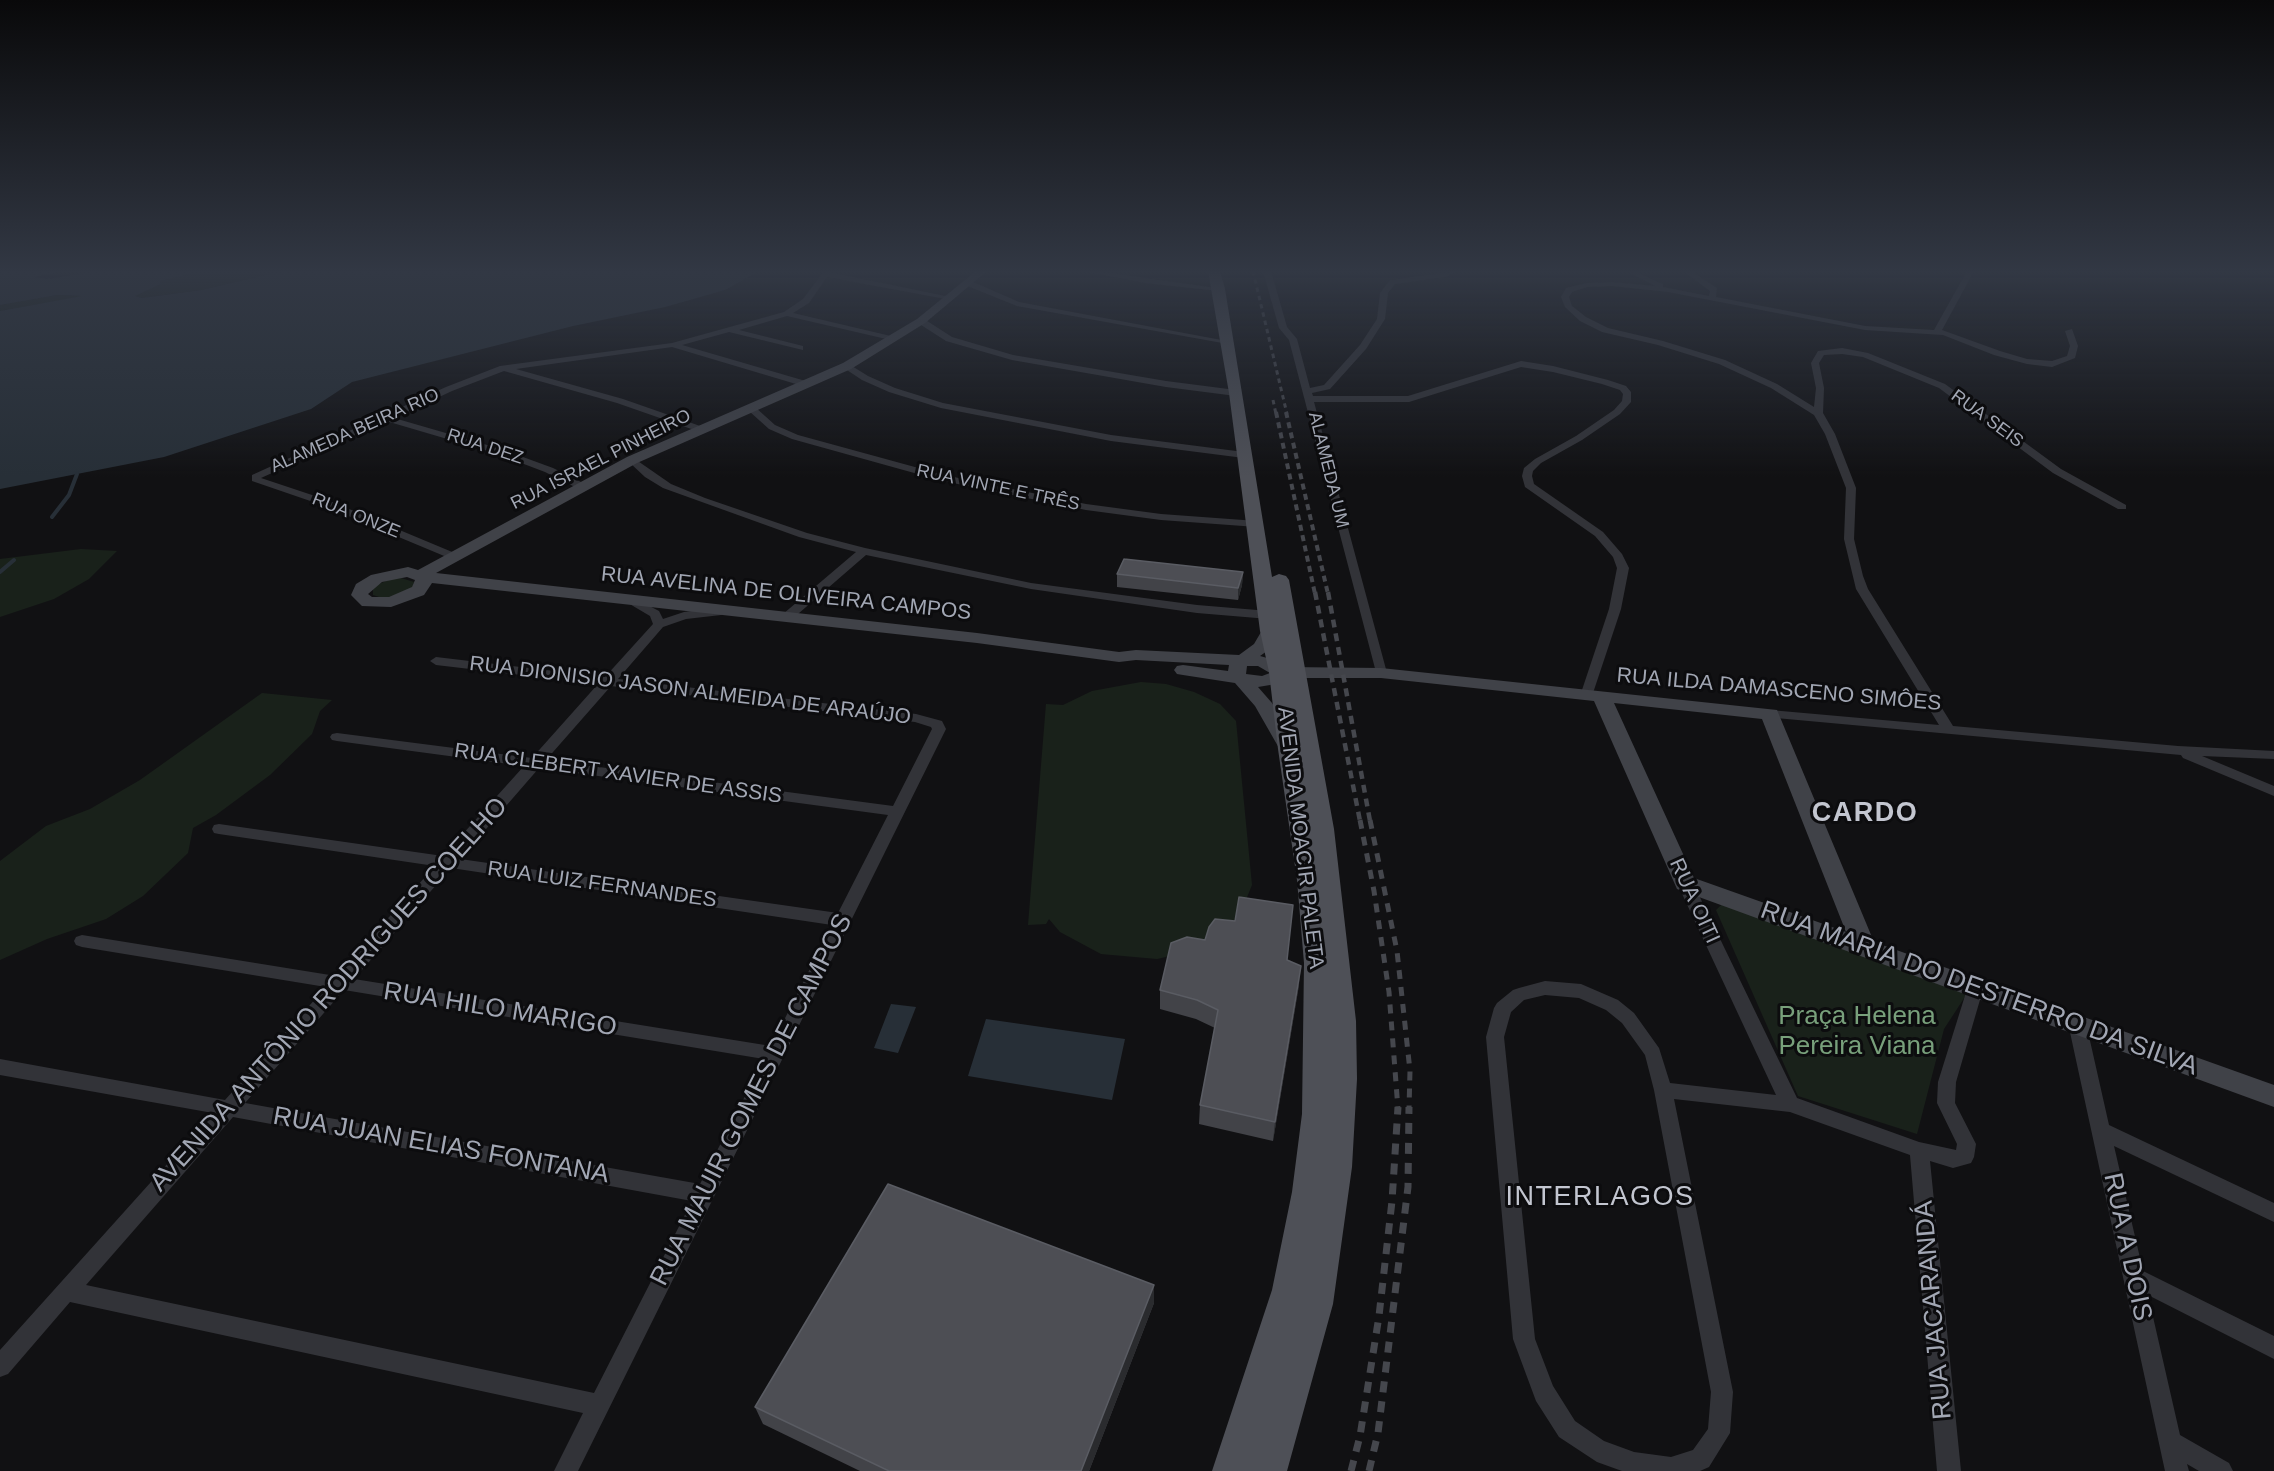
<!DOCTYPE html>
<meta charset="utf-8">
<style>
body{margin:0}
canvas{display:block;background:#111113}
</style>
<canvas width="2274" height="1471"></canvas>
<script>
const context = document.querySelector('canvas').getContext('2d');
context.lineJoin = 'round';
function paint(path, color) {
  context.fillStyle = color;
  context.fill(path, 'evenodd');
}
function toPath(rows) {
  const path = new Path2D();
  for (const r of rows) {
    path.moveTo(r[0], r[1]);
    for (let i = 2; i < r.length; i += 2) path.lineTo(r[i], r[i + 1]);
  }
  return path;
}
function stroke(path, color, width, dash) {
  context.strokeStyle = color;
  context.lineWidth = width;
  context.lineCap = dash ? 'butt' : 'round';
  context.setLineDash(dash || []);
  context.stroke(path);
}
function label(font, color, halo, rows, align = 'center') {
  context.font = font + ' Helvetica,sans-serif';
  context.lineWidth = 6;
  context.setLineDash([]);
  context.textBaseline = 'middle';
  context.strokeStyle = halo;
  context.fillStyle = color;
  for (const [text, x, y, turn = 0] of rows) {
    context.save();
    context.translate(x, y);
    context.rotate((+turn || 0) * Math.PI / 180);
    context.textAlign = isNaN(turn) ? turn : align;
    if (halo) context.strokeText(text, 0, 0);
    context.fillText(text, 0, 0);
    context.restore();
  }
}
const green = toPath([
 [204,271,283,271,201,290,142,298,134,296,161,284,160,281],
 [57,295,86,296,0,311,0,305],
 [81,549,117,551,89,579,54,599,0,617,0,559],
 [401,578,414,582,412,588,395,597,382,598,373,595,373,589,377,585,388,580],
 [1141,682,1166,684,1194,692,1220,704,1236,721,1252,885,1241,912,1229,926,1192,951,1157,959,1101,954,1060,932,1049,919,1046,924,1028,925,1046,704,1063,705,1092,691],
 [262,693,332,700,320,711,312,734,270,775,216,815,193,828,188,853,143,896,106,919,47,939,0,960,0,861,46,826,90,809,140,780],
 [1725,901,1970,989,1944,1029,1917,1134,1798,1096,1716,910]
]);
const water = toPath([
 [0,271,62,271,34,277,49,279,96,271,204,271,160,281,161,284,135,296,142,298,201,290,283,271,759,271,725,290,665,307,573,326,352,382,311,409,164,457,0,489,0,311,82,296,57,295,0,305],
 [891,1004,916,1007,898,1053,874,1048],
 [986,1019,1125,1039,1112,1100,968,1076]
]);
const stream = toPath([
 [52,517,69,495,77,474],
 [0,572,14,560]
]);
const street = toPath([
 [824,271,955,298,951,300,827,277,809,303,793,313,895,337,895,341,787,316,739,330,803,346,803,350,729,332,682,345,809,382,810,384,806,387,672,347,516,369,623,399,703,427,705,429,700,432,617,403,504,371,452,391,394,418,501,449,553,468,585,484,585,488,577,488,545,472,495,453,386,421,261,478,330,501,457,554,457,558,449,558,322,505,252,481,252,475,446,387,500,366,672,343,784,312,803,299,824,271],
 [1082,271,1097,271,1223,289,1219,291,1145,283,1082,271],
 [1263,271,1271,271,1287,327,1297,339,1310,388,1324,385,1360,345,1377,319,1380,293,1390,280,1457,271,1446,277,1395,284,1388,293,1385,319,1366,349,1330,389,1312,393,1313,396,1408,396,1521,361,1553,366,1608,380,1626,386,1631,392,1631,402,1620,414,1582,440,1541,463,1533,471,1532,476,1534,484,1603,532,1622,554,1629,568,1621,609,1591,699,1581,699,1580,696,1609,609,1617,568,1613,557,1595,536,1525,487,1522,476,1524,468,1535,459,1576,436,1614,410,1622,401,1623,394,1620,390,1602,384,1553,372,1521,367,1409,402,1314,402,1387,673,1385,676,1377,676,1289,340,1279,328,1263,271],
 [1626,271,1634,271,1663,284,1663,287,1709,296,1710,291,1683,271,1691,271,1717,288,1716,297,1865,326,1934,330,1967,271,1974,271,1942,330,2000,351,2027,359,2052,361,2067,356,2070,346,2065,331,2072,329,2078,346,2075,358,2052,367,2027,364,1994,355,1943,335,1865,330,1668,292,1612,286,1587,287,1572,292,1569,297,1572,306,1586,317,1608,328,1663,341,1725,360,1777,384,1814,407,1816,388,1811,363,1818,351,1842,348,1868,353,1945,384,2061,469,2126,505,2126,509,2118,509,2053,473,1939,388,1863,357,1842,354,1824,355,1819,363,1824,388,1823,413,1835,434,1856,488,1854,539,1863,576,1868,589,1953,726,2178,746,2274,751,2274,759,2202,756,2274,786,2274,796,2183,758,2181,755,1765,717,1763,714,1765,711,1770,710,1939,725,1856,589,1844,539,1846,488,1825,434,1814,415,1771,388,1719,364,1658,345,1602,332,1580,321,1565,307,1561,297,1566,288,1587,283,1612,282,1655,286,1626,271],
 [965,281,971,281,1019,302,1232,342,1228,344,1017,306,965,285,965,281],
 [918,319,924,319,952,337,1013,355,1166,381,1236,390,1240,393,1236,396,1166,387,1012,360,946,341,918,323,918,319],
 [847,363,868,376,895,388,943,403,1111,435,1244,452,1249,455,1244,458,1111,441,941,408,889,392,862,380,844,368,843,366,847,363],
 [749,407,755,407,775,425,798,435,944,475,1086,504,1161,514,1257,521,1262,524,1257,527,1161,520,1086,510,943,481,792,439,769,429,749,411,749,407],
 [632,457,671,484,705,498,807,533,865,548,1031,583,1197,605,1269,611,1275,615,1269,619,1197,613,1031,589,866,555,791,620,787,621,781,617,783,614,856,552,799,537,663,488,645,477,629,462,629,458,632,457],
 [632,597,659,611,663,619,684,612,721,607,727,611,721,615,686,619,663,627,618,679,916,714,942,721,946,729,578,1471,554,1471,583,1413,70,1302,8,1374,0,1377,0,1350,213,1113,0,1075,0,1059,225,1100,326,987,82,947,76,945,74,941,76,937,82,935,336,976,435,866,219,834,214,833,212,829,214,825,219,824,443,856,524,766,337,741,332,740,330,737,332,734,337,733,532,758,598,684,436,665,430,661,436,657,605,677,653,624,650,616,628,603,626,601,632,597],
 [611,686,915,722,931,727,932,729,893,806,546,760,611,686],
 [539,768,888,815,838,913,460,859,539,768],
 [451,868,832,925,771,1046,354,979,451,868],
 [344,990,764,1059,700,1184,245,1103,344,990],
 [233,1117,692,1201,594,1393,86,1285,233,1117],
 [1685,877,1690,879,1693,883,1797,1098,1919,1142,1956,1150,1957,1144,1937,1103,1938,1082,1968,986,1970,981,1976,979,1982,981,1984,986,1956,1082,1955,1103,1976,1144,1974,1157,1971,1163,1953,1168,1930,1161,1961,1471,1937,1471,1910,1155,1790,1112,1674,1099,1733,1392,1730,1433,1709,1467,1700,1471,1622,1471,1597,1462,1559,1437,1536,1401,1513,1339,1486,1037,1494,1008,1497,1003,1513,990,1519,988,1545,981,1581,984,1618,1000,1634,1013,1659,1048,1670,1083,1776,1095,1677,883,1680,879,1685,877],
 [1545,995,1579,998,1606,1010,1622,1023,1645,1055,1654,1090,1711,1392,1708,1429,1693,1450,1671,1457,1634,1452,1604,1441,1575,1421,1553,1386,1535,1339,1504,1037,1511,1012,1524,1000,1545,995],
 [2077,1016,2083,1018,2086,1023,2109,1125,2274,1203,2274,1222,2114,1146,2143,1271,2274,1336,2274,1359,2148,1295,2180,1435,2229,1463,2233,1471,2199,1471,2187,1464,2189,1471,2165,1471,2068,1023,2071,1018,2077,1016]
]);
const secondary = toPath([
 [976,271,987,271,925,323,851,369,637,463,436,573,977,633,1119,652,1136,650,1239,655,1254,644,1264,627,1270,626,1276,627,1279,631,1267,651,1260,656,1278,661,1285,667,1381,668,1777,710,1874,942,2274,1085,2274,1107,1677,889,1594,701,1381,678,1285,678,1282,683,1258,687,1272,703,1296,744,1293,748,1286,750,1279,748,1255,706,1235,683,1183,675,1177,674,1174,670,1177,666,1183,665,1228,671,1229,665,1136,660,1119,662,977,643,432,583,424,595,391,607,362,606,351,595,356,584,371,575,408,567,418,570,627,457,843,363,917,319,976,271],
 [407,577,415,580,412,587,389,597,372,597,368,594,382,582,407,577],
 [1247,666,1258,666,1270,673,1262,676,1246,674,1247,666],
 [1614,703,1762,719,1846,932,1694,878,1614,703]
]);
const primary = toPath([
 [1208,271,1220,271,1225,289,1272,577,1279,574,1286,576,1289,580,1334,829,1356,1021,1357,1079,1352,1167,1333,1304,1287,1471,1212,1471,1272,1290,1292,1192,1302,1114,1304,963,1297,880,1278,749,1269,672,1260,631,1229,393,1208,271]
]);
const railFar4 = toPath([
 [1253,271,1287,414],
 [1273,400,1276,414]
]);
const railFar3 = toPath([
 [1276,412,1315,594],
 [1286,412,1328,594]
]);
const railFar2 = toPath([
 [1315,592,1360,821],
 [1328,592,1370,821]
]);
const railFar1 = toPath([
 [1360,820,1374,891,1389,992,1398,1109],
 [1370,820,1397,951,1410,1071,1409,1109]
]);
const rail = toPath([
 [1351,1471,1360,1436,1379,1316,1392,1201,1398,1107],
 [1369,1471,1378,1433,1408,1187,1409,1107]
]);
const wall = toPath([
 [1243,572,1242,585,1238,600,1117,587,1117,574],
 [1287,960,1299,985,1273,1141,1199,1124,1200,1105,1215,1028,1196,1019,1160,1009,1160,990],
 [1154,1285,1154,1303,1089,1471,860,1471,763,1424,755,1407]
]);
const shadedWall = toPath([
 [1243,572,1242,585,1238,600,1238,588],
 [1301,966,1299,985,1273,1141,1275,1122],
 [1154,1285,1154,1303,1089,1471,1081,1471]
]);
const building = toPath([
 [1124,559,1243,572,1238,588,1117,574,1124,559],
 [1239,897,1293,905,1287,960,1301,966,1275,1122,1200,1105,1218,1010,1197,1000,1160,990,1171,943,1187,937,1205,940,1209,927,1215,919,1235,921,1239,897],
 [888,1184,1154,1285,1081,1471,889,1471,755,1407,888,1184]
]);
const farStreetnames = [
 ["RUA SEIS",1987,419,36],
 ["ALAMEDA BEIRA RIO",355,431,-24],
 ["RUA DEZ",485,447,18],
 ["RUA ISRAEL PINHEIRO",601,460,-27],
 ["ALAMEDA UM",1328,470,76],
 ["RUA VINTE E TRÊS",998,488,12],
 ["RUA ONZE",356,516,22]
];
const streetNames = [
 ["RUA AVELINA DE OLIVEIRA CAMPOS",786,594,6],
 ["RUA ILDA DAMASCENO SIMÔES",1779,690,5],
 ["RUA DIONISIO JASON ALMEIDA DE ARAÚJO",690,691,7],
 ["RUA CLEBERT XAVIER DE ASSIS",618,774,8],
 ["AVENIDA MOACIR PALETA",1300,838,83],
 ["RUA LUIZ FERNANDES",602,885,8],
 ["RUA OITI",1694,901,65]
];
const nearStreetnames = [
 ["RUA MARIA DO DESTERRO DA SILVA",1979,989,20],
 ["AVENIDA ANTÔNIO RODRIGUES COELHO",329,995,-48],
 ["RUA HILO MARIGO",500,1010,9],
 ["RUA MAUIR GOMES DE CAMPOS",752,1100,-63],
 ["RUA JUAN ELIAS FONTANA",441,1146,10],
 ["RUA A DOIS",2127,1247,78],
 ["RUA JACARANDÁ",1934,1310,-95]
];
const nearParknames = [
 ["Praça Helena",1857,1017],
 ["Pereira Viana",1857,1047]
];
const districtNames = [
 ["CARDO",1865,814]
];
const nearNeighbourhoodnames = [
 ["INTERLAGOS",1600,1198]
];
paint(green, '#19211a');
paint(water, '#272f37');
stroke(stream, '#272f37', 4);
paint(street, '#323338');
paint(secondary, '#404248');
paint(primary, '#4e5057');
stroke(railFar4, '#45474d', 3, [4.5, 4]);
stroke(railFar3, '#45474d', 4, [6, 4.5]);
stroke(railFar2, '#45474d', 4.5, [8, 6]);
stroke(railFar1, '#45474d', 5, [9, 8]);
stroke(rail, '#45474d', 7, [11, 9]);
paint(wall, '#424348');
paint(shadedWall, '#2a2b2e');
paint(building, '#4d4e54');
stroke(building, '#5a5c63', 1.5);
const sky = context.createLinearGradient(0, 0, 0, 477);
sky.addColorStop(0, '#09090a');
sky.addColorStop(0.57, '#323844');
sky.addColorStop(1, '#32384400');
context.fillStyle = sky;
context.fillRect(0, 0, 2274, 477);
label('18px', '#a2a7b4', '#0c0c0e', farStreetnames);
label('21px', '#a2a7b4', '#0c0c0e', streetNames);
label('26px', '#a2a7b4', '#0c0c0e', nearStreetnames);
label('26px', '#78a07b', '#0c0c0e', nearParknames);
context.letterSpacing = '1.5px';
label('bold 27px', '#c3c6d0', '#0c0c0e', districtNames);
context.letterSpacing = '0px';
context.letterSpacing = '1.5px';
label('27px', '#c3c6d0', '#0c0c0e', nearNeighbourhoodnames);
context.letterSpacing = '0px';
</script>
